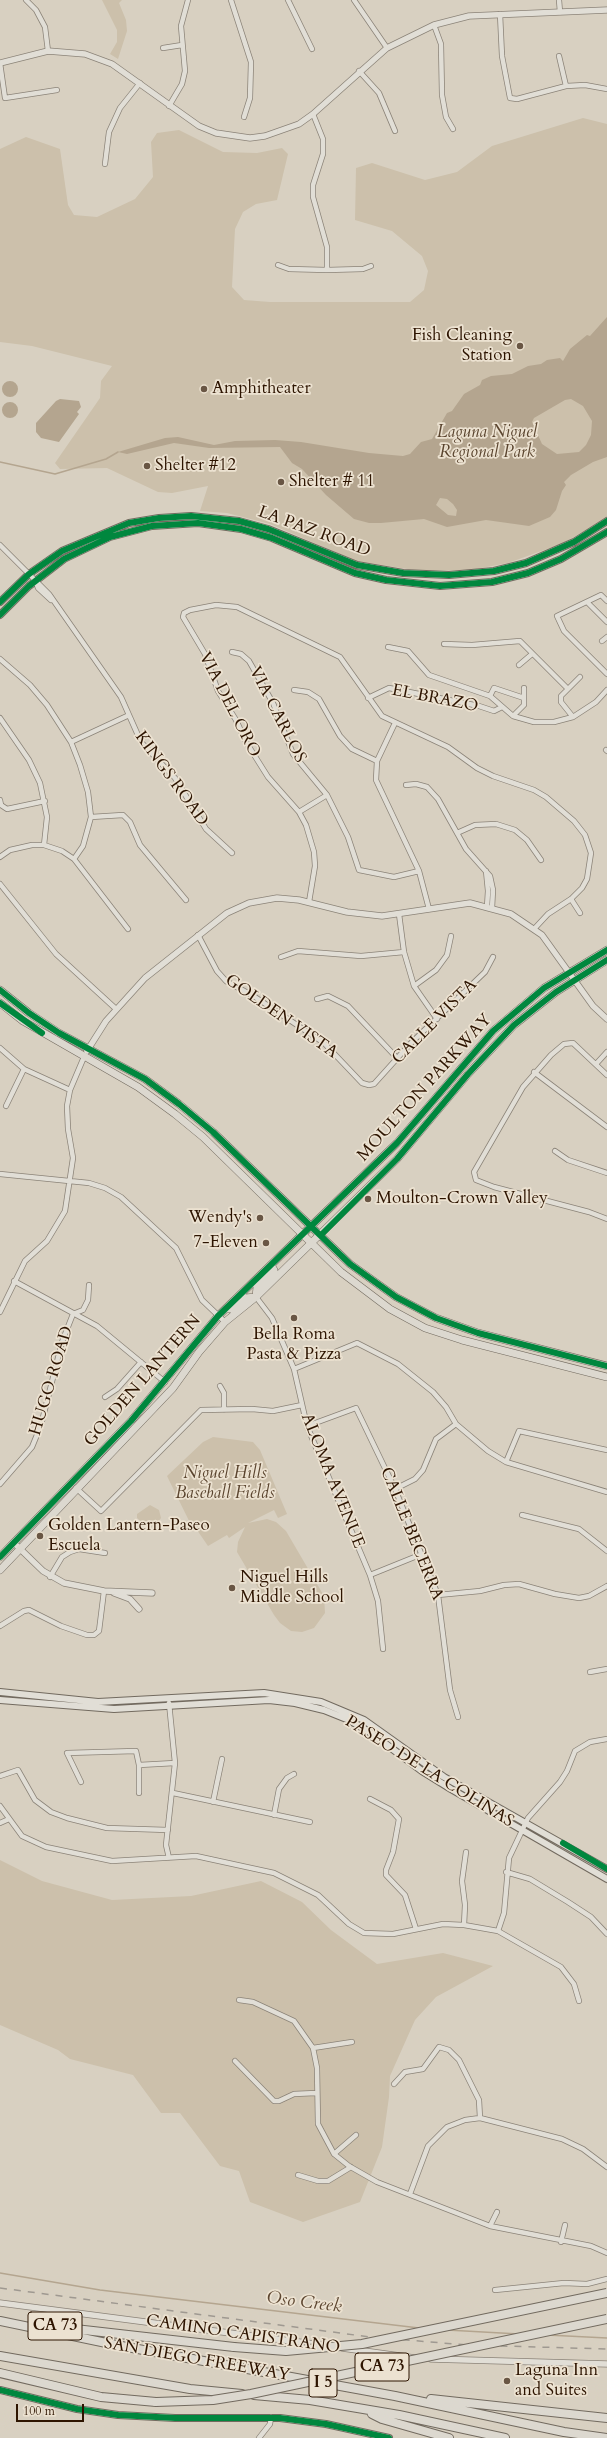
<!DOCTYPE html>
<style>
body{margin:0}
#map{position:relative;width:607px;height:2438px;overflow:hidden;background:#d8d0c1;font-family:Cardo,serif}
canvas{display:block}
.scale{position:absolute;left:16px;top:2404px;width:68px;height:18px;box-sizing:border-box;border:2px solid #2d1400;border-top:0;padding-left:5px;font-size:12px;line-height:14px;white-space:nowrap;color:#2d1400;-webkit-text-stroke:3px #ece2d1;paint-order:stroke}
</style>
<div id="map">
<canvas width="607" height="2438"></canvas>
<div class="scale">100 m</div>
</div>
<script>
const context = document.querySelector('canvas').getContext('2d');
context.lineJoin = 'round';
function paint(path, color) {
  context.fillStyle = color;
  context.fill(path, 'evenodd');
}
function toPath(rows) {
  const path = new Path2D();
  for (const r of rows) {
    if (r.length === 3) {
      path.moveTo(r[0] + r[2], r[1]);
      path.arc(r[0], r[1], r[2], 0, 2 * Math.PI);
      continue;
    }
    path.moveTo(r[0], r[1]);
    for (let i = 2; i < r.length; i += 2) path.lineTo(r[i], r[i + 1]);
  }
  return path;
}
function stroke(path, color, width, dash) {
  context.strokeStyle = color;
  context.lineWidth = width;
  context.lineCap = dash ? 'butt' : 'round';
  context.setLineDash(dash || []);
  context.stroke(path);
}
function label(font, color, halo, rows, align = 'center') {
  context.font = font + ' Cardo,serif';
  context.lineWidth = 3.5;
  context.setLineDash([]);
  context.textBaseline = 'middle';
  context.strokeStyle = halo;
  context.fillStyle = color;
  for (const [text, x, y, turn = 0] of rows) {
    context.save();
    context.translate(x, y);
    context.rotate((+turn || 0) * Math.PI / 180);
    context.textAlign = isNaN(turn) ? turn : align;
    if (halo) context.strokeText(text, 0, 0);
    context.fillText(text, 0, 0);
    context.restore();
  }
}
const green = toPath([
 [102,0,122,0,119,3,126,20,127,31,118,59,110,54,117,42,117,30],
 [583,118,607,124,607,517,592,527,561,544,508,563,471,570,420,571,356,561,270,524,227,513,200,511,208,486,172,493,158,492,107,468,60,469,55,463,100,398,101,381,112,366,32,346,0,342,0,149,26,137,60,149,68,205,74,215,97,217,135,199,153,177,151,142,157,133,179,130,223,152,257,153,282,148,288,154,277,200,256,204,243,212,235,229,232,287,244,300,270,302,410,302,424,290,428,271,422,256,392,231,355,220,356,168,372,163,425,180,457,172,492,146],
 [213,1437,253,1442,260,1450,287,1514,278,1518,274,1510,248,1523,267,1519,276,1522,286,1531,324,1596,325,1613,314,1628,302,1632,291,1631,280,1623,274,1615,237,1552,238,1542,245,1527,229,1538,227,1535,208,1546,197,1530,194,1531,167,1476,203,1442],
 [150,1505,159,1510,161,1518,155,1526,147,1527,137,1518,137,1514],
 [0,1860,42,1881,112,1900,191,1896,261,1881,302,1902,331,1930,377,1964,443,1953,493,1966,436,1997,415,2020,390,2076,389,2097,382,2147,360,2202,303,2222,250,2202,239,2171,220,2166,180,2113,161,2113,133,2075,70,2059,58,2050,0,2025]
]);
const water = toPath([
 [607,317,607,457,593,462,571,475,564,482,566,485,562,491,556,510,550,517,529,526,486,520,447,527,424,519,381,523,369,523,354,519,326,495,302,469,292,463,280,447,209,448,174,443,127,454,118,452,165,438,178,437,214,445,235,441,275,440,301,442,369,453,403,456,410,454,421,442,432,439,447,413,452,411,464,394,480,385,482,380,491,376,512,374,528,366,541,364,547,360,560,358,563,361,570,349,587,335,590,336],
 [571,399,583,406,592,421,591,435,586,445,579,452,557,454,542,444,532,422,534,418,565,400],
 [440,498,447,499,453,504,457,510,456,516,448,515,436,505],
 [10,389,8],
 [60,399,79,401,81,407,77,412,79,414,59,442,41,438,36,432,36,423,56,401],
 [10,410,8]
]);
const stream = toPath([
 [0,462,55,474,106,459,118,452],
 [0,2273,100,2290,419,2328],
 [447,2330,519,2334],
 [547,2335,607,2338]
]);
const minor = toPath([
 [26,0,36,10,45,27,48,51],
 [231,0,251,62,250,98,244,117],
 [288,0,312,49],
 [354,0,387,48],
 [559,0,560,12],
 [500,14,502,56,510,98,517,99,566,86,585,85,607,89],
 [434,25,441,44,442,95,446,117,453,129],
 [163,48,182,45],
 [559,56,566,86],
 [0,63,5,98,57,90],
 [359,71,379,93,395,131],
 [169,106,182,84,185,71,181,26,188,0],
 [313,114,323,139,323,154,313,185,313,197,327,247,327,270],
 [105,164,109,132,120,108,140,83],
 [278,265,289,269,327,270,363,269,371,266],
 [0,545,49,594,121,697,141,742,175,778,206,829,232,853],
 [35,580,38,588,51,600],
 [607,601,601,595,557,616,564,631,607,674],
 [587,602,607,622],
 [602,641,607,637],
 [444,644,472,645,520,641,568,689],
 [388,647,408,651,429,675,490,696,513,716,534,722,554,722,573,717,596,702,607,690],
 [232,652,241,654,249,661,273,703,293,754,327,795,348,837,359,870,394,877,419,871],
 [0,659,30,685,47,705,71,742,80,765,88,792,91,817,83,846,74,859],
 [519,665,532,654],
 [294,690,308,692,319,699,340,736,352,749,377,761],
 [490,696,494,688,524,698],
 [368,698,389,688,479,706,494,711,502,707],
 [513,716,524,705,524,688],
 [573,717,561,702,561,696,580,677],
 [0,718,29,760,40,783,47,817,44,845],
 [395,723,377,761,376,780,419,871,429,909],
 [71,742,127,716],
 [606,750,607,751],
 [406,785,416,784,427,787,438,799,466,849,490,876,493,890,492,908],
 [0,800,1,805,7,809,45,801],
 [299,812,327,795],
 [91,817,123,815,130,822,140,845,186,900],
 [457,833,475,825,496,824,515,830,527,840,541,860],
 [0,857,10,850,32,845,44,845,62,851,74,859,128,929],
 [486,871,488,891,487,907],
 [0,884,56,954,116,1009],
 [571,899,580,913],
 [309,902,315,866,314,852,306,825,299,812,268,777,246,742,236,720,218,691,205,654,183,617,184,613,190,610,216,605,237,607,340,657,382,716,448,747,477,768,493,776,534,790,546,797,574,821,585,835,591,853,587,879,582,888,571,899,548,914,535,928],
 [399,914,404,952,414,986,437,1019],
 [198,935,217,971,226,981,255,997,324,1043,362,1083,369,1085,374,1084,410,1044,485,972,493,957],
 [281,957,298,951,361,956,404,952],
 [414,986,436,970,447,955,451,936],
 [317,999,328,996,348,1006,397,1058],
 [0,1048,24,1069,70,1090],
 [596,1064,607,1052],
 [534,1072,607,1127],
 [607,1075,573,1043,564,1044,551,1055,523,1087,474,1172,476,1180,494,1187,589,1212,607,1219],
 [6,1106,24,1069],
 [555,1151,568,1160,607,1173],
 [0,1174,89,1183,105,1188,121,1197,176,1248,202,1300,225,1322],
 [14,1281,97,1326,165,1382],
 [256,1297,272,1318,294,1369,307,1426,370,1575,378,1601,383,1649],
 [0,1312,25,1261,47,1241,65,1211,73,1158,68,1129,67,1106,70,1090,84,1057],
 [294,1369,357,1343,398,1364,433,1392,446,1407,456,1424,488,1451,506,1462,607,1492],
 [220,1386,224,1393,224,1410],
 [105,1397,117,1389,141,1362],
 [307,1426,356,1408,395,1489,438,1595,450,1690,458,1717],
 [506,1462,519,1431,607,1450],
 [0,1484,32,1447,41,1425,62,1342,73,1314,83,1310,88,1300,89,1285],
 [76,1488,101,1511,201,1410,252,1409,273,1411,302,1405],
 [395,1489,415,1479,423,1470,436,1439,456,1424],
 [522,1515,579,1529,607,1551],
 [370,1575,422,1554],
 [50,1577,62,1557,70,1552,79,1549,105,1553],
 [438,1595,480,1591,504,1585,519,1584,555,1594,579,1598,589,1596,607,1586],
 [0,1626,24,1611,29,1610,61,1626,87,1635,94,1635,99,1631,104,1591],
 [590,1672,607,1669],
 [169,1703,175,1763,166,1845,169,1858],
 [139,1765,175,1763],
 [0,1776,18,1770,35,1800,51,1812,67,1818,107,1828,168,1830],
 [81,1782,67,1753,136,1751,139,1765,139,1793],
 [173,1793,310,1822],
 [370,1799,391,1810,399,1819,393,1852,386,1870,386,1875,405,1895,416,1929],
 [213,1802,222,1759],
 [0,1806,22,1836,46,1847,112,1861,196,1856,274,1873,318,1895,349,1924,364,1933,393,1934,443,1924,464,1925,498,1931,561,1967,574,1984,579,2001],
 [274,1815,279,1789,287,1778,294,1774],
 [0,1823,9,1819],
 [506,1872,530,1879,568,1902,591,1917,607,1934],
 [464,1925,465,1905,462,1881,466,1852],
 [498,1931,504,1913,509,1858,528,1818,560,1782,567,1771,575,1751,590,1742,607,1739],
 [239,2000,253,2002,294,2021,313,2048,317,2068,318,2124,334,2154,349,2166,377,2182,490,2226,591,2246,607,2253],
 [313,2048,352,2042],
 [235,2061,274,2101,279,2101,294,2094,316,2093],
 [394,2084,405,2072,423,2069,439,2047,449,2050,459,2060,479,2100,480,2118],
 [334,2154,356,2135],
 [298,2175,318,2181,328,2181,351,2167],
 [410,2194,428,2146,447,2127,465,2120,480,2118,562,2139,583,2149,607,2167],
 [490,2226,497,2212],
 [561,2242,565,2225],
 [495,2290,564,2283,587,2284,607,2279],
 [259,2438,270,2424,271,2417]
]);
const tertiary = toPath([
 [0,63,48,51,85,54,112,64,199,126,216,133,250,138,265,136,299,124,313,114,387,48,434,25,469,16,607,10],
 [87,1051,106,1021,145,978,227,913,249,903,277,898,299,900,347,912,382,916,470,903,511,914,542,935,593,1006,607,1019],
 [14,1543,43,1571,64,1583,104,1591,152,1593],
 [114,1593,130,1599,139,1609],
 [0,2303,322,2345],
 [342,2348,415,2358],
 [431,2359,607,2364]
]);
const secondary = toPath([
 [0,602,29,574,62,551,129,523,159,518,191,516,239,521,268,529,357,565,403,573,449,575,494,571,526,563,574,542,607,521],
 [0,615,29,586,64,559,110,537,152,526,198,523,241,529,272,538,355,573,386,580,440,586,492,582,528,573,561,559,607,532],
 [0,1692,98,1702,264,1693,321,1702,364,1720,444,1777,607,1869],
 [0,1700,114,1709,269,1700,295,1703,324,1710,349,1720,371,1733,422,1771,451,1789,607,1879],
 [0,2390,77,2409,118,2415,175,2418,280,2418,326,2424,389,2438]
]);
const primary = toPath([
 [0,990,29,1013,59,1033,145,1079,179,1104,213,1132,350,1264,396,1297,436,1318,478,1333,607,1366],
 [0,1003,23,1021,138,1087,175,1114,203,1137,341,1272,390,1309,425,1328,462,1340,607,1377],
 [256,1297,257,1287,274,1270,271,1265],
 [227,1309,233,1309,245,1298,256,1297],
 [0,1557,131,1421,218,1316,397,1143,493,1031,544,988,607,950],
 [0,1570,173,1388,199,1352,225,1322,256,1297,397,1159,468,1074,514,1025,556,992,607,960]
]);
const motorway = toPath([
 [0,2321,116,2345,395,2396,564,2432,607,2438],
 [40,2325,234,2347],
 [0,2356,190,2389,242,2394],
 [0,2373,101,2397,156,2402],
 [254,2395,310,2400,399,2415,505,2438],
 [431,2399,607,2418],
 [372,2414,382,2419,449,2438]
]);
const rail = toPath([
 [0,2288,370,2337,467,2345,607,2349]
]);
const motorwayBridge = toPath([
 [234,2347,286,2351,362,2344,607,2293],
 [156,2402,213,2400,251,2394,607,2319]
]);
const cycleway = toPath([
 [0,602,29,574,62,551,129,523,159,518,191,516,239,521,268,529,357,565,403,573,449,575,494,571,526,563,574,542,607,521],
 [0,615,29,586,64,559,110,537,152,526,198,523,241,529,272,538,355,573,386,580,440,586,492,582,528,573,561,559,607,532],
 [0,990,29,1013,59,1033,145,1079,179,1104,213,1132,350,1264,396,1297,436,1318,478,1333,607,1366],
 [0,1003,42,1033],
 [321,1235,397,1159,468,1074,514,1025,556,992,607,960],
 [0,1557,131,1421,218,1316,397,1143,493,1031,544,988,607,950],
 [563,1843,607,1869],
 [0,2390,77,2409,118,2415,175,2418,280,2418,326,2424,389,2438]
]);
const markers = [
 [520,346,4,"#695644"],
 [204,389,4,"#695644"],
 [147,466,4,"#695644"],
 [281,482,4,"#695644"],
 [368,1199,4,"#695644"],
 [260,1218,4,"#695644"],
 [266,1243,4,"#695644"],
 [294,1318,4,"#695644"],
 [40,1536,4,"#695644"],
 [232,1588,4,"#695644"],
 [507,2381,4,"#695644"]
];
const shields = [
 [55,2326,54],
 [382,2367,54],
 [323,2383,28]
];
const shieldNames = [
 ["CA 73",55,2326],
 ["CA 73",382,2367],
 ["I 5",323,2383]
];
const poiNames = [
 ["Fish Cleaning",512,336,"right"],
 ["Station",512,356,"right"],
 ["Amphitheater",212,389],
 ["Shelter #12",155,466],
 ["Shelter # 11",289,482],
 ["Moulton-Crown Valley",376,1199],
 ["Wendy's",252,1218,"right"],
 ["7-Eleven",258,1243,"right"],
 ["Bella Roma",294,1335,"center"],
 ["Pasta & Pizza",294,1355,"center"],
 ["Golden Lantern-Paseo",48,1526],
 ["Escuela",48,1546],
 ["Niguel Hills",240,1578],
 ["Middle School",240,1598],
 ["Laguna Inn",515,2371],
 ["and Suites",515,2391]
];
const parkNames = [
 ["Laguna Niguel",487,433],
 ["Regional Park",487,453],
 ["Niguel Hills",225,1474],
 ["Baseball Fields",225,1494]
];
const streetNames = [
 ["LA PAZ ROAD",314,532,20],
 ["EL BRAZO",435,699,11],
 ["VIA DEL ORO",229,705,63],
 ["VIA CARLOS",277,715,63],
 ["KINGS ROAD",171,779,54],
 ["GOLDEN VISTA",281,1017,35],
 ["CALLE VISTA",435,1022,-45],
 ["MOULTON PARKWAY",425,1088,-48],
 ["HUGO ROAD",52,1381,-73],
 ["GOLDEN LANTERN",143,1381,-49],
 ["ALOMA AVENUE",332,1481,68],
 ["CALLE BECERRA",411,1534,68],
 ["PASEO DE LA COLINAS",429,1772,32],
 ["CAMINO CAPISTRANO",243,2335,8],
 ["SAN DIEGO FREEWAY",197,2360,10]
];
const waterNames = [
 ["Oso Creek",304,2303,7]
];
paint(green, '#ccc0ab');
paint(water, '#b4a58f');
stroke(stream, '#b4a58f', 1.5);
stroke(minor, '#8b8378', 6);
stroke(tertiary, '#8b8378', 7);
stroke(secondary, '#726a5f', 8);
stroke(primary, '#726a5f', 8);
stroke(motorway, '#726a5f', 10);
stroke(minor, '#e1ded6', 4.5);
stroke(tertiary, '#e1ded6', 5.5);
stroke(secondary, '#e1ded6', 6);
stroke(primary, '#dcd8cf', 7);
stroke(motorway, '#dcd8cf', 8);
stroke(rail, '#9f9991', 1.5, [7, 7]);
stroke(motorwayBridge, '#726a5f', 10, []);
stroke(motorwayBridge, '#dcd8cf', 8);
stroke(cycleway, '#00873e', 6);
for (const [x, y, r, color] of markers) {
  const dot = new Path2D();
  dot.arc(x, y, r, 0, 2 * Math.PI);
  context.fillStyle = color;
  context.fill(dot);
  stroke(dot, '#ece2d1', 1.5);
}
for (const [x, y, w] of shields) {
  const box = new Path2D();
  box.roundRect(x - w / 2, y - 14, w, 28, 3);
  context.fillStyle = '#ece2d1';
  context.fill(box);
  stroke(box, '#2d1400', 1);
}
label('bold 16px', '#2d1400', null, shieldNames);
label('17px', '#2d1400', '#ece2d1', poiNames, 'left');
label('italic 17px', '#5a442e', '#ece2d1', parkNames);
label('17px', '#2d1400', '#ece2d1', streetNames);
label('italic 18px', '#5d4630', '#ece2d1', waterNames);
</script>
